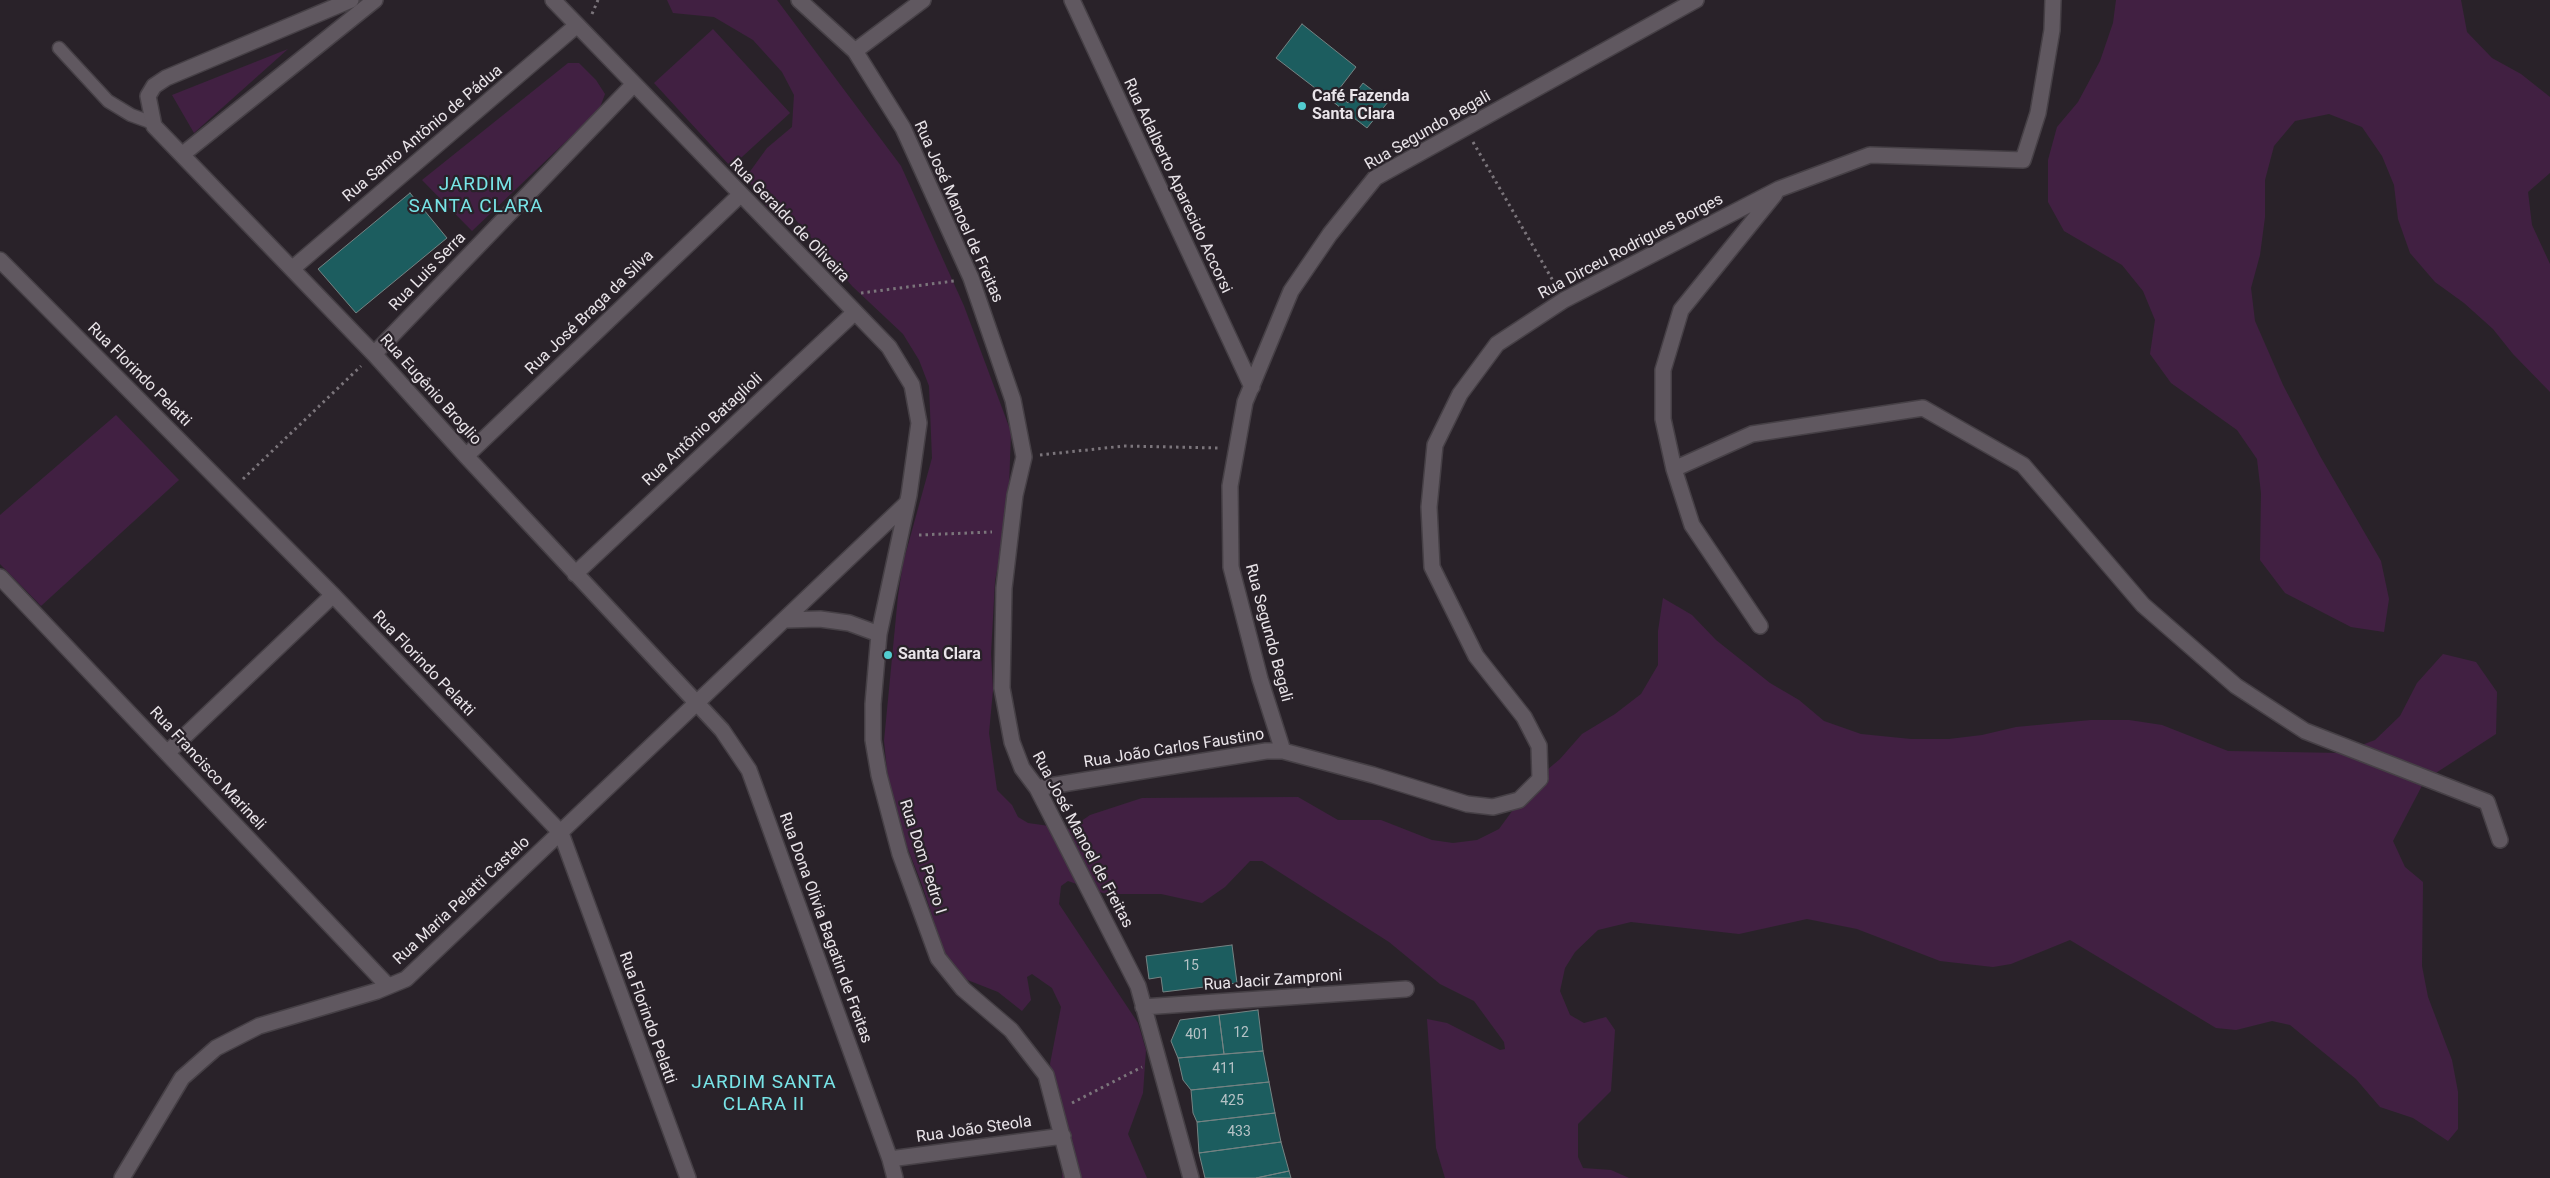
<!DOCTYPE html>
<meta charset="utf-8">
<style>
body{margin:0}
canvas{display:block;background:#292229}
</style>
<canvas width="2550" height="1178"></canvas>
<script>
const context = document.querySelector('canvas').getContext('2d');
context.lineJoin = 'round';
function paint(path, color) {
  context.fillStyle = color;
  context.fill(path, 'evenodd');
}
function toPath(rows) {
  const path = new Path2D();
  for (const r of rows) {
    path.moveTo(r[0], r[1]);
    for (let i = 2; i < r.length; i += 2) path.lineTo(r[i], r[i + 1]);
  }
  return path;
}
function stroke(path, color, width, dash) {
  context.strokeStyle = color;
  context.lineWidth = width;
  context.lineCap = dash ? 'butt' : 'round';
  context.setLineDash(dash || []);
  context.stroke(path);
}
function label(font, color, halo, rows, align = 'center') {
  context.font = font + ' Roboto,sans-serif';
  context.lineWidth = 4.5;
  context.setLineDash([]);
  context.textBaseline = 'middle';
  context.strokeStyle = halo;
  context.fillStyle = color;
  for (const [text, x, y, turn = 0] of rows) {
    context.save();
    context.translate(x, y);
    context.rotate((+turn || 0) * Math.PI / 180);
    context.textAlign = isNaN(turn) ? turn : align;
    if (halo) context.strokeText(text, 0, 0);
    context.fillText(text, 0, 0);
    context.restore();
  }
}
const green = toPath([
 [667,0,777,0,901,166,964,306,1011,432,1008,514,995,581,991,654,993,690,989,733,997,790,1012,805,1018,817,1028,823,1070,829,1090,815,1142,798,1298,797,1338,820,1381,820,1432,840,1453,843,1477,840,1499,829,1534,781,1560,759,1582,734,1615,714,1641,694,1658,665,1658,631,1663,598,1692,615,1716,640,1770,683,1799,700,1824,721,1861,734,1911,739,1949,739,1982,735,2016,727,2091,720,2129,720,2162,725,2228,751,2341,753,2375,740,2400,716,2417,683,2443,654,2476,662,2497,692,2496,734,2425,780,2393,841,2405,867,2423,882,2422,966,2428,997,2452,1060,2458,1092,2458,1129,2448,1141,2413,1118,2380,1107,2356,1079,2290,1025,2272,1021,2236,1030,2216,1028,2070,940,2011,964,1993,967,1940,961,1857,929,1807,919,1739,934,1631,922,1598,930,1575,952,1565,968,1560,991,1570,1015,1584,1023,1606,1017,1615,1030,1611,1091,1578,1124,1578,1157,1583,1168,1611,1170,1629,1178,1445,1178,1436,1148,1427,1019,1447,1023,1500,1050,1505,1049,1504,1042,1474,1001,1440,984,1389,942,1262,861,1250,861,1225,887,1202,903,1161,894,1106,894,1068,881,1061,886,1059,904,1138,1023,1146,1050,1143,1093,1128,1134,1147,1178,1062,1178,1065,1134,1050,1064,1061,1007,1052,988,1032,974,1027,977,1031,1000,1022,1011,998,992,965,979,945,955,922,885,901,831,888,780,884,741,898,596,903,563,932,458,929,386,919,360,903,334,852,286,795,219,766,206,746,177,767,148,792,127,794,95,782,72,753,40,714,17,673,13],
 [2116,0,2461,0,2467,32,2492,58,2521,74,2550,97,2550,173,2528,192,2532,225,2550,264,2550,392,2513,354,2493,329,2464,303,2435,282,2410,253,2398,219,2394,185,2382,156,2362,127,2329,114,2295,121,2274,146,2265,180,2265,217,2260,255,2251,288,2255,321,2283,385,2320,456,2381,561,2389,599,2384,632,2351,627,2285,593,2260,560,2261,493,2257,459,2237,430,2171,383,2150,354,2155,320,2143,291,2122,265,2064,231,2048,202,2048,160,2057,127,2078,102,2100,61,2113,23],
 [713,29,790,113,731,167,654,83],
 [288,49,194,133,172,95],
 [568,63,579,63,596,80,605,94,599,110,472,231,422,180],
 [116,415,179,480,41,606,0,564,0,515]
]);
const building = toPath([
 [1302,24,1356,67,1336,93,1348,103,1363,83,1388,102,1367,128,1276,58,1302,24],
 [410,193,447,238,356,313,318,269,410,193],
 [1232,945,1237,983,1163,992,1161,977,1149,979,1146,956,1232,945],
 [1258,1010,1263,1051,1224,1054,1219,1015,1258,1010],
 [1219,1015,1224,1054,1178,1058,1171,1041,1180,1020,1219,1015],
 [1263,1051,1269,1082,1191,1090,1183,1080,1178,1058,1263,1051],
 [1269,1082,1275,1113,1197,1122,1193,1113,1191,1090,1269,1082],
 [1275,1113,1281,1142,1199,1153,1197,1122,1275,1113],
 [1281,1142,1289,1171,1256,1178,1205,1178,1199,1153,1281,1142],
 [1289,1171,1291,1178,1256,1178,1289,1171]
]);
const path = toPath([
 [592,14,598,0],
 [1473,142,1556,286],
 [861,293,954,281],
 [1040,455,1124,446,1219,448],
 [243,479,361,366],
 [919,535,992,532],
 [1072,1103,1142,1067]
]);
const service = toPath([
 [59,48,108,101,131,115,153,123]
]);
const minor = toPath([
 [351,0,166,78,154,86,148,96,154,126,374,354,466,456,722,730,749,770,890,1159,895,1178],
 [553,0,889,347,912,385,919,423,909,495,879,634,873,704,873,740,879,775,900,854,938,958,963,989,1011,1030,1046,1075,1073,1178],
 [799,0,855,51,903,128,971,278,1013,400,1024,457,1015,495,1004,588,1002,688,1012,742,1022,768,1037,788,1138,986,1191,1178],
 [1072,0,1252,387],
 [855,51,923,0],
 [183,154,375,0],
 [0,260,333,595,561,833,688,1178],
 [293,268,576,26],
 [374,354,633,85],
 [466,456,739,196],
 [1674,469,1752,434,1923,408,2023,465,2143,605,2236,686,2305,731,2487,802,2500,840],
 [575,574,854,313],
 [0,577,388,986],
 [785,620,820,619,849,623,879,634],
 [1760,626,1692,525,1674,469,1663,419,1663,370,1681,310,1775,194],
 [1283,751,1260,679,1231,567,1230,486,1245,402,1291,291,1330,234,1375,178,1696,0],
 [167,753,333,595],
 [1037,788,1266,751,1283,751,1373,775,1467,804,1493,807,1519,800,1540,779,1539,746,1524,717,1476,656,1432,567,1429,507,1435,445,1460,394,1497,344,1564,300,1779,189,1870,155,2023,160,2038,113,2052,30,2053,0],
 [1143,1007,1406,989],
 [890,1159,1063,1136],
 [122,1178,182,1078,216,1048,259,1026,377,991,406,979,907,503]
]);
const markers = [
 [1302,106,5,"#52cdd0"],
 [888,655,5,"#52cdd0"]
];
const numberNames = [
 ["15",1191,966],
 ["12",1241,1033],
 ["401",1197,1035],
 ["411",1224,1069],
 ["425",1232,1101],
 ["433",1239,1132]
];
const poiNames = [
 ["Café Fazenda",1312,97],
 ["Santa Clara",1312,115],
 ["Santa Clara",898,655]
];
const streetNames = [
 ["Rua Segundo Begali",1428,131,-30],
 ["Rua Santo Antônio de Pádua",423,134,-40],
 ["Rua Adalberto Aparecido Accorsi",1177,186,65],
 ["Rua José Manoel de Freitas",958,212,66],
 ["Rua Geraldo de Oliveira",789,221,46],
 ["Rua Dirceu Rodrigues Borges",1631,247,-28],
 ["Rua Luis Serra",428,272,-46],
 ["Rua José Braga da Silva",590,313,-44],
 ["Rua Florindo Pelatti",139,375,45],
 ["Rua Eugênio Broglio",430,390,48],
 ["Rua Antônio Bataglioli",703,430,-43],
 ["Rua Segundo Begali",1268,633,75],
 ["Rua Florindo Pelatti",423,664,46],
 ["Rua João Carlos Faustino",1174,749,-9],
 ["Rua Francisco Marineli",207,769,47],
 ["Rua José Manoel de Freitas",1082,840,62],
 ["Rua Dom Pedro I",922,857,72],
 ["Rua Maria Pelatti Castelo",462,901,-43],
 ["Rua Dona Olivia Bagatin de Freitas",825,928,70],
 ["Rua Jacir Zamproni",1273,981,-4],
 ["Rua Florindo Pelatti",647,1018,70],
 ["Rua João Steola",974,1130,-8]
];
const quarterNames = [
 ["JARDIM",476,185],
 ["SANTA CLARA",476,207],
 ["JARDIM SANTA",764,1083],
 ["CLARA II",764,1105]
];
paint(green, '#412042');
paint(building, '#1c5d5f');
stroke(building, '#758383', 1);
stroke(service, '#464046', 15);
stroke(minor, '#464046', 18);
stroke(path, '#7b757b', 3, [2.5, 4]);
stroke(service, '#605860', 12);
stroke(minor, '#605860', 15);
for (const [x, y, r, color] of markers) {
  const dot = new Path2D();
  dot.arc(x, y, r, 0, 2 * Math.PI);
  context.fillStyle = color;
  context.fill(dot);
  stroke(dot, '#292229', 2);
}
label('14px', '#b6c2c6', null, numberNames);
label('bold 16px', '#e9e4e9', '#292229', poiNames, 'left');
label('16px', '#e9e4e9', '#292229', streetNames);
context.letterSpacing = '1px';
label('19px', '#78e4e7', '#292229', quarterNames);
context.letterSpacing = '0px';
</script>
